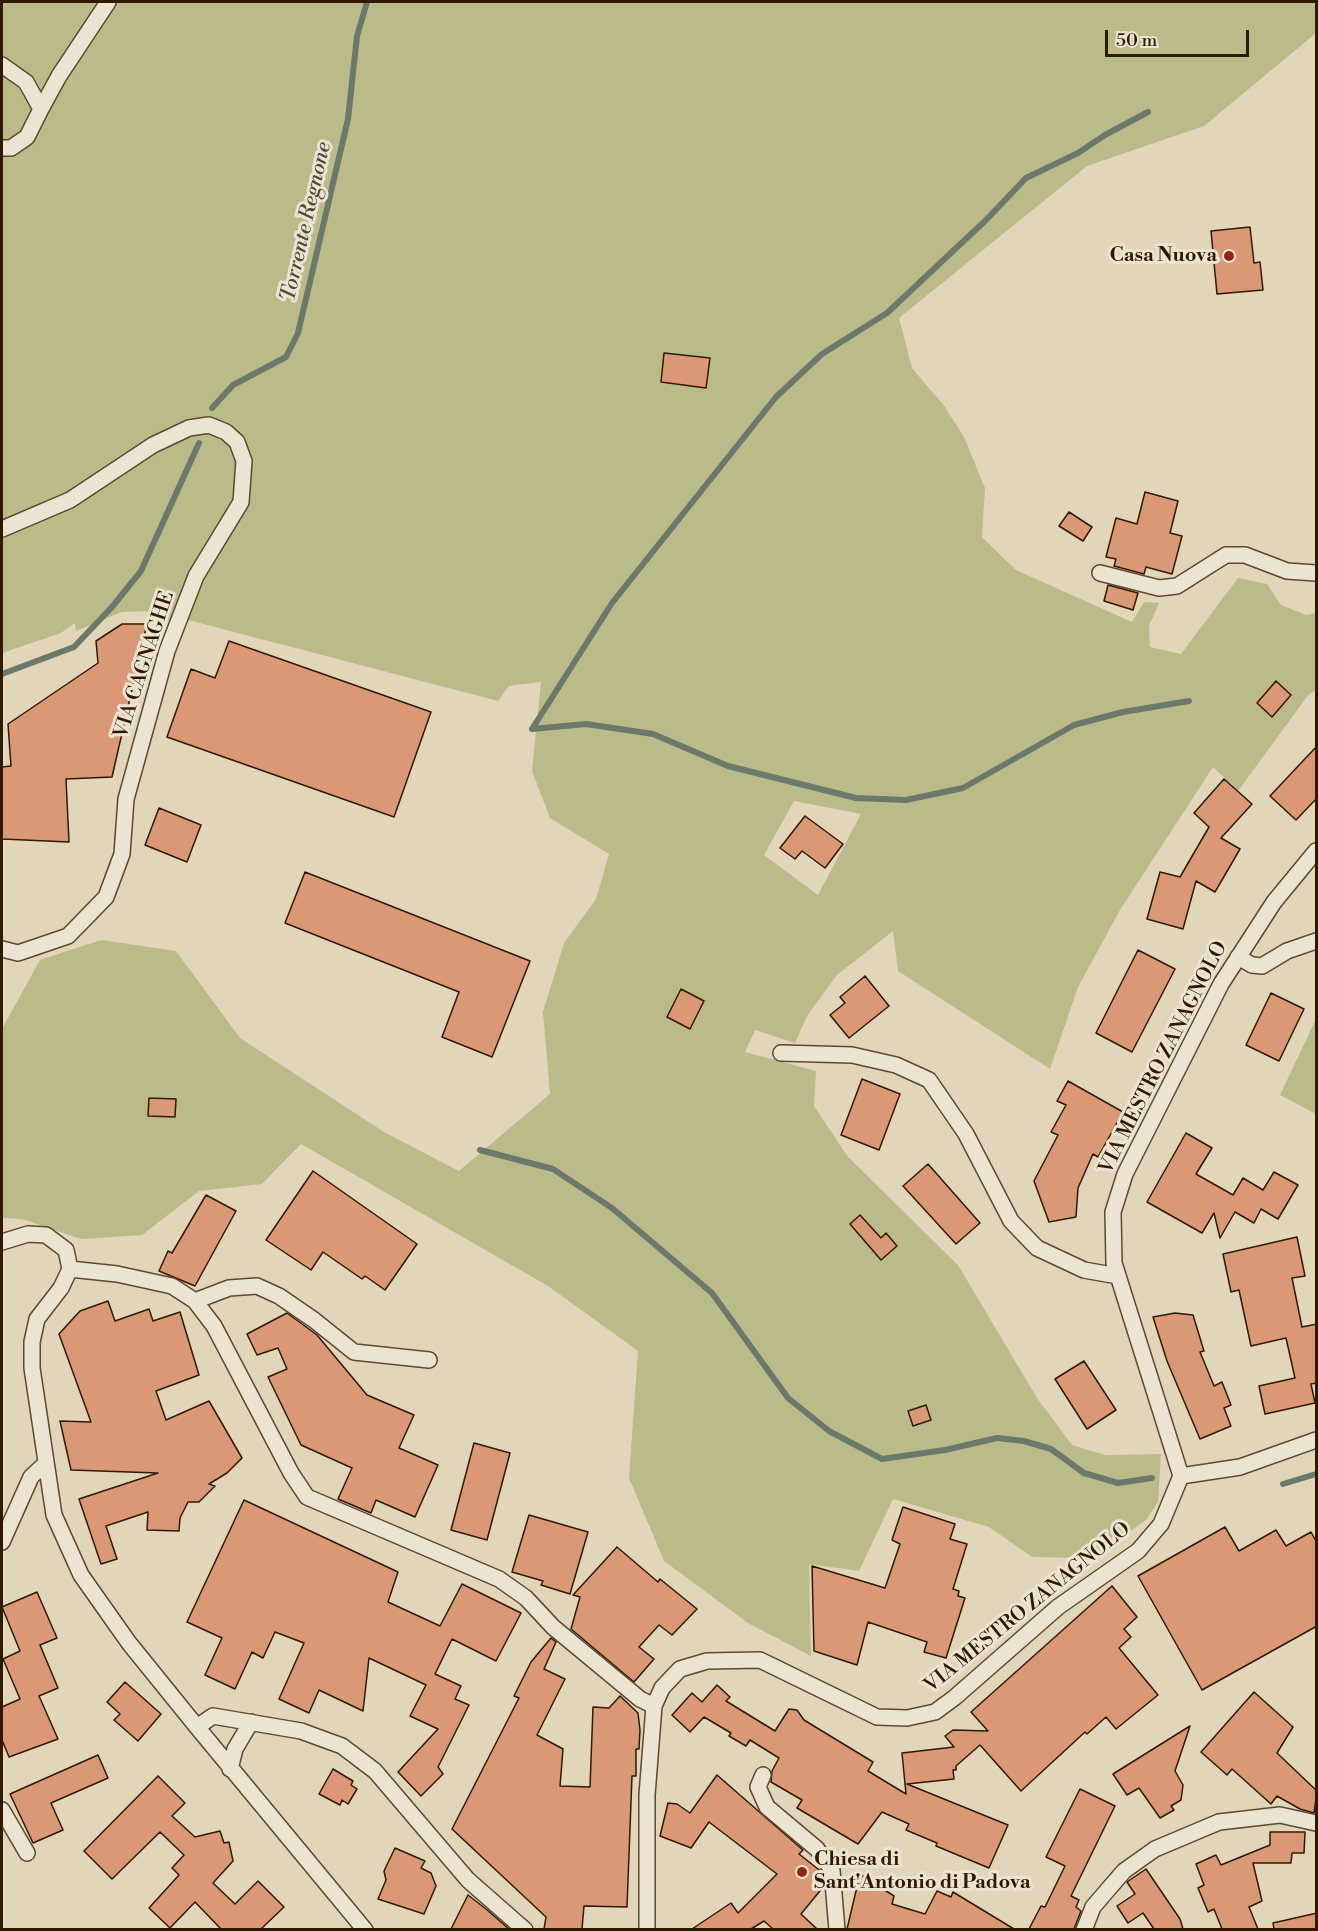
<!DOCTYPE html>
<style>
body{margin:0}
#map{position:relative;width:1318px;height:1931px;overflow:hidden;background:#e1d6b9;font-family:"Libre Bodoni",serif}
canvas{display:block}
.frame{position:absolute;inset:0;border:3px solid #2f1a00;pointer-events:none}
.scale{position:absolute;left:1105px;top:30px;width:144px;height:27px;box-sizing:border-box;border:3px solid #2f1a00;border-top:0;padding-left:8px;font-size:18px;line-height:21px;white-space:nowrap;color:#2f1a00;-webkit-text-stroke:4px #ece4d2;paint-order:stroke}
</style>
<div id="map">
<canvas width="1318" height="1931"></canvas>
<div class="frame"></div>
<div class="scale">50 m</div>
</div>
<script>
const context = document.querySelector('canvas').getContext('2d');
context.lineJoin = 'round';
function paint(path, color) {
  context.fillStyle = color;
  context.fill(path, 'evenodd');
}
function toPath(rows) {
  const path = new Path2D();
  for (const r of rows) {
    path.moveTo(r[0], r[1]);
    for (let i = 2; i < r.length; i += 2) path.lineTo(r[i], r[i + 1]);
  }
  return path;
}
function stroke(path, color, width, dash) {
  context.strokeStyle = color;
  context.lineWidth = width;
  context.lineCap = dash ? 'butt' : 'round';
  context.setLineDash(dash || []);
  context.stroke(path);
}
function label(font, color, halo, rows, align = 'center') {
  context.font = font + ' "Libre Bodoni",serif';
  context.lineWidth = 6;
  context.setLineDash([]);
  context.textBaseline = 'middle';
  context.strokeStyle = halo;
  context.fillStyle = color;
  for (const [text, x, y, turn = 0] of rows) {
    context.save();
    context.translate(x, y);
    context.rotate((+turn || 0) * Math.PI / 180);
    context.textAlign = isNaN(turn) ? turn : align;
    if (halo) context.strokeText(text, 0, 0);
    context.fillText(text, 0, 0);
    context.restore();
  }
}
const green = toPath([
 [2,2,1316,2,1316,33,1204,126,1087,166,899,318,912,368,945,407,964,437,985,488,982,537,1016,570,1132,622,1144,602,1159,603,1149,626,1150,647,1181,654,1238,578,1267,584,1281,605,1306,615,1316,613,1316,690,1309,694,1238,791,1213,767,1120,910,1078,987,1050,1069,898,971,893,931,837,975,807,1016,795,1043,755,1030,745,1052,816,1071,814,1106,848,1157,958,1265,1037,1398,1072,1445,1105,1455,1161,1454,1158,1502,1146,1520,1093,1558,1032,1557,989,1527,893,1499,859,1571,809,1564,811,1656,748,1623,664,1561,629,1478,638,1351,548,1286,301,1144,262,1184,199,1191,142,1235,81,1239,22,1219,2,1218,2,1029,40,960,101,940,176,951,240,1038,384,1132,459,1171,550,1094,543,1012,564,943,596,899,609,854,550,818,532,771,541,682,509,686,498,701,192,621,178,617,163,622,146,611,122,612,76,631,75,623,61,633,2,653],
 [794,801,861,814,818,895,764,855],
 [1316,1019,1316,1114,1280,1095]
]);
const stream = toPath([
 [212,408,233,385,286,357,298,333,348,119,357,36,367,2],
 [2,674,74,647,112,607,141,571,199,443],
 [532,729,612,603,776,397,822,354,887,313,986,220,1026,178,1078,153,1105,135,1148,112],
 [532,729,586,724,653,734,728,766,856,798,906,800,963,788,1074,725,1123,712,1189,701],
 [480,1150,553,1169,612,1208,712,1293,788,1398,829,1431,882,1459,945,1450,997,1438,1024,1441,1051,1449,1084,1473,1118,1483,1152,1478],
 [1283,1484,1316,1474]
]);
const building = toPath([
 [1250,227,1254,263,1260,262,1263,290,1217,294,1211,231,1250,227],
 [664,353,710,358,706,388,661,382,664,353],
 [1145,492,1178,501,1170,533,1182,536,1172,574,1146,567,1144,574,1114,566,1116,559,1106,557,1116,518,1137,524,1145,492],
 [1069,512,1092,527,1083,541,1059,526,1069,512],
 [1108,585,1138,593,1133,610,1104,601,1108,585],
 [122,624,147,624,112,777,66,779,69,842,2,839,2,767,11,766,8,724,98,663,96,641,122,624],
 [229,641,431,712,394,817,167,737,191,669,215,678,229,641],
 [1276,681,1291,695,1272,717,1257,703,1276,681],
 [1317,746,1317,798,1296,820,1270,796,1317,746],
 [1224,779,1252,804,1221,838,1240,849,1215,892,1196,881,1183,929,1147,919,1160,872,1180,877,1209,827,1194,813,1224,779],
 [159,808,201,825,187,862,145,845,159,808],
 [805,816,843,844,825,868,802,851,795,859,780,848,805,816],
 [305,872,530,961,492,1057,442,1037,459,992,285,923,305,872],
 [1138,950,1175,969,1132,1052,1096,1033,1138,950],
 [865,976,889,1006,849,1038,830,1015,845,1003,840,997,865,976],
 [681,989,704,1001,690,1029,667,1017,681,989],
 [1271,993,1304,1009,1279,1061,1246,1045,1271,993],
 [862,1079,900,1094,879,1150,841,1135,862,1079],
 [1068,1081,1123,1112,1098,1157,1093,1154,1078,1188,1076,1217,1049,1222,1034,1181,1058,1135,1051,1132,1066,1105,1057,1101,1068,1081],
 [149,1098,176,1099,175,1117,148,1116,149,1098],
 [1186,1133,1212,1148,1196,1174,1233,1195,1243,1178,1263,1190,1274,1172,1298,1185,1278,1219,1261,1209,1254,1223,1235,1212,1220,1238,1214,1213,1202,1233,1147,1202,1186,1133],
 [928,1164,980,1223,956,1244,903,1186,928,1164],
 [313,1171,417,1244,385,1290,365,1276,362,1279,323,1252,311,1270,266,1240,313,1171],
 [206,1195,236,1211,195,1286,159,1271,168,1251,172,1253,206,1195],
 [860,1215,881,1238,886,1233,897,1246,881,1260,850,1224,860,1215],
 [1297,1237,1305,1276,1292,1278,1302,1327,1317,1324,1317,1383,1311,1384,1315,1403,1265,1414,1259,1386,1295,1378,1286,1338,1251,1346,1239,1290,1231,1292,1223,1254,1297,1237],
 [108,1301,115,1321,149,1309,153,1321,180,1312,199,1375,156,1391,166,1420,209,1401,242,1458,227,1473,209,1484,215,1486,199,1502,188,1502,180,1518,179,1531,147,1530,148,1512,106,1526,117,1559,101,1564,79,1499,158,1473,71,1470,60,1421,91,1422,59,1334,80,1311,108,1301],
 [287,1313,317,1335,367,1395,414,1415,399,1448,438,1465,415,1517,376,1500,371,1513,338,1499,352,1468,301,1445,268,1377,287,1369,278,1348,257,1355,247,1334,287,1313],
 [1175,1313,1193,1315,1204,1351,1200,1352,1214,1386,1222,1382,1231,1405,1224,1408,1231,1426,1200,1439,1167,1361,1153,1317,1175,1313],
 [1084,1361,1116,1410,1087,1429,1055,1379,1084,1361],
 [926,1405,931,1420,913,1426,908,1411,926,1405],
 [474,1443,510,1453,487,1540,451,1530,474,1443],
 [244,1500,398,1572,388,1602,440,1626,462,1584,521,1613,496,1661,452,1639,435,1674,461,1686,455,1699,469,1705,438,1767,443,1774,421,1796,398,1772,438,1729,410,1716,426,1685,369,1658,363,1711,319,1690,309,1713,279,1699,304,1643,275,1632,263,1658,252,1652,235,1689,205,1675,222,1638,187,1622,244,1500],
 [903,1507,955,1524,950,1539,967,1544,953,1589,959,1591,958,1596,965,1598,946,1658,924,1652,927,1642,868,1622,857,1665,814,1651,812,1566,885,1588,900,1544,892,1540,903,1507],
 [529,1515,588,1532,570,1594,541,1585,543,1581,512,1572,529,1515],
 [1225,1527,1239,1551,1276,1530,1286,1546,1311,1532,1317,1543,1317,1626,1202,1690,1138,1576,1225,1527],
 [617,1547,658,1582,660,1579,697,1609,672,1635,659,1625,639,1647,654,1659,634,1682,571,1629,580,1597,573,1595,617,1547],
 [1112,1586,1137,1617,1124,1629,1131,1637,1119,1648,1158,1695,1116,1729,1106,1717,1087,1734,1085,1732,1021,1791,980,1745,956,1766,956,1770,953,1770,954,1779,907,1784,1008,1825,989,1868,936,1846,937,1843,906,1830,909,1824,882,1812,858,1844,797,1808,802,1800,771,1782,772,1771,779,1758,750,1740,746,1746,729,1736,731,1733,704,1717,690,1732,672,1715,692,1693,702,1702,717,1685,730,1697,726,1701,775,1731,789,1709,797,1710,804,1720,873,1762,868,1771,906,1794,902,1753,954,1747,945,1736,953,1730,988,1731,971,1712,1112,1586],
 [37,1592,57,1638,40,1645,58,1688,39,1696,58,1739,9,1757,2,1740,2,1707,20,1699,3,1659,20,1651,2,1607,37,1592],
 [551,1638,556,1642,544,1669,565,1679,537,1735,563,1749,560,1786,590,1787,593,1707,609,1708,620,1696,638,1713,640,1730,639,1749,636,1749,636,1776,632,1776,627,1907,584,1906,582,1929,544,1929,546,1917,452,1829,519,1698,514,1696,531,1662,551,1638],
 [125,1682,161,1714,138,1741,114,1720,120,1714,107,1702,125,1682],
 [1254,1692,1293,1727,1277,1753,1317,1791,1314,1813,1300,1809,1277,1796,1271,1804,1232,1769,1227,1775,1201,1752,1254,1692],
 [1190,1726,1175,1771,1183,1785,1181,1800,1171,1806,1174,1810,1160,1818,1139,1788,1127,1795,1113,1774,1190,1726],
 [98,1755,108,1778,51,1803,63,1830,33,1843,10,1794,98,1755],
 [333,1769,353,1781,351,1785,357,1789,348,1804,342,1800,340,1805,319,1794,333,1769],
 [717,1775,803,1850,799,1854,823,1873,824,1886,801,1914,817,1929,773,1929,764,1921,751,1929,692,1929,731,1903,738,1913,777,1874,709,1822,691,1848,660,1836,668,1803,677,1804,690,1813,717,1775],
 [158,1776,185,1803,172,1816,195,1837,220,1831,224,1843,229,1842,233,1861,213,1883,235,1904,258,1881,284,1907,261,1929,221,1929,195,1902,170,1928,149,1908,179,1875,172,1868,184,1855,160,1832,112,1879,84,1851,158,1776],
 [1080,1789,1115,1806,1071,1896,1079,1900,1076,1907,1081,1911,1074,1929,1029,1929,1041,1906,1045,1907,1065,1866,1046,1857,1080,1789],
 [1270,1832,1305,1832,1304,1853,1292,1853,1291,1863,1253,1863,1262,1901,1249,1907,1258,1929,1222,1929,1214,1909,1208,1912,1198,1888,1204,1885,1196,1864,1216,1855,1221,1865,1270,1845,1270,1832],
 [395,1848,425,1861,421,1868,431,1873,436,1886,424,1914,378,1899,386,1880,384,1871,395,1848],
 [1146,1869,1180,1919,1183,1929,1154,1929,1143,1913,1128,1923,1117,1906,1135,1894,1127,1882,1146,1869],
 [860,1874,894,1896,892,1904,925,1914,937,1891,951,1897,953,1892,1014,1929,847,1929,860,1874],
 [468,1895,486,1909,509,1929,451,1929,468,1895],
 [1317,1913,1317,1929,1274,1929,1273,1923,1317,1913]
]);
const street = toPath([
 [2,65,26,82,41,109,27,137,11,148,2,148],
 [41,109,59,76,108,2],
 [2,529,70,500,153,445,189,428,209,425,226,432,237,442,244,461,241,502,196,576,167,651,126,799,122,854,106,897,68,936,18,953,2,949],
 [1100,573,1159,588,1177,586,1226,555,1245,555,1287,571,1316,573],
 [1238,957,1252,965,1262,966,1287,951,1316,941],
 [781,1053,852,1055,896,1065,929,1080,966,1134,1011,1221,1037,1248,1084,1270,1118,1276],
 [2,1242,28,1234,46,1235,66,1250,70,1269,61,1288,37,1319,32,1342,32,1368,54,1515,81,1575,129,1643,197,1727,365,1930],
 [70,1269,117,1274,172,1286,195,1301,214,1326,291,1473,307,1497,499,1579,526,1598,553,1627,640,1699,654,1706],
 [195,1301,229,1288,257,1286,279,1296,314,1320,354,1352,429,1360],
 [1181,1476,1240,1467,1316,1440],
 [2,1542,31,1477,45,1464],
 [197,1727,213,1716,301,1731,342,1746,375,1771,468,1880,525,1930],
 [230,1769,235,1749,251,1722],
 [763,1775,758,1787,767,1807,817,1849,832,1870,837,1930],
 [2,1810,27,1853],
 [647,1930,647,1795,654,1706,662,1688,680,1669,707,1661,760,1660,877,1717,907,1718,935,1712,954,1698,1058,1607,1138,1551,1161,1524,1181,1476,1114,1263,1113,1212,1125,1174,1221,984,1274,902,1316,851],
 [1084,1930,1093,1907,1124,1871,1155,1849,1219,1822,1280,1815,1316,1823]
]);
const markers = [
 [1229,256,6,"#8f2418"],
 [802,1872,6,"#8f2418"]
];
const poiNames = [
 ["Casa Nuova",1217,256],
 ["Chiesa di",814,1860,"left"],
 ["Sant'Antonio di Padova",814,1883,"left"]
];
const streetNames = [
 ["VIA CAGNAGHE",145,665,-72],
 ["VIA MESTRO ZANAGNOLO",1164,1058,-63],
 ["VIA MESTRO ZANAGNOLO",1028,1608,-39]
];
const waterNames = [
 ["Torrente Regnone",307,222,-77]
];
paint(green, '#bbbb8a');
stroke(stream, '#6c796a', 6);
paint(building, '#db9876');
stroke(building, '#2f1a00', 1.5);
stroke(street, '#5c492e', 18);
stroke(street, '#ece4d2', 15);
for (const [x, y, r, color] of markers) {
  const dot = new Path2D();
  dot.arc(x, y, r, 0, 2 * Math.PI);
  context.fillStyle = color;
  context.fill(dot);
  stroke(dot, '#ece4d2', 2);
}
label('bold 20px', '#2f1a00', '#ece4d2', poiNames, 'right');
label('20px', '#2f1a00', '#ece4d2', streetNames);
label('italic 21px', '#4d4a35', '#ece4d2', waterNames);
</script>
